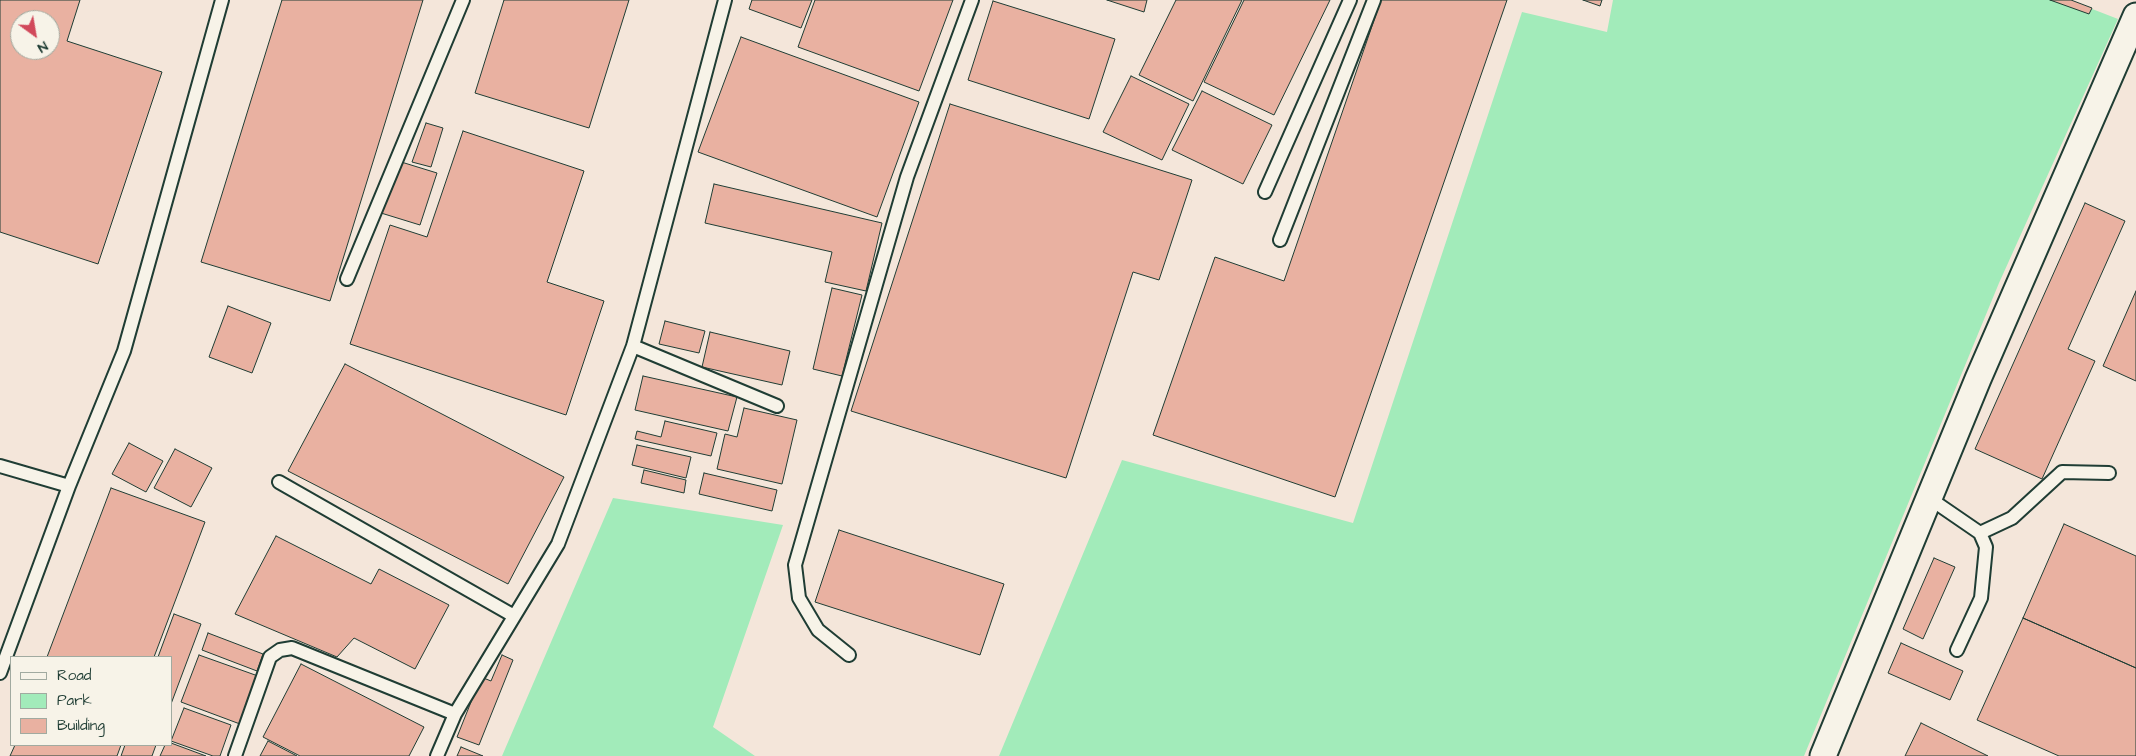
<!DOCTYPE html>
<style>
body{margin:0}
#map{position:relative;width:2136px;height:756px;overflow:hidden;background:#f4e6da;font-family:"Architects Daughter",sans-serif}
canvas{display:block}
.legend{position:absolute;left:10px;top:656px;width:162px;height:90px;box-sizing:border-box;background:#f7f3e8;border:1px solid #a1aaa0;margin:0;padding:6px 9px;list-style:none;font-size:15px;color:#1f3d34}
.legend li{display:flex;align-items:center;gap:10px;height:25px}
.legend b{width:25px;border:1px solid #a1aaa0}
.north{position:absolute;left:10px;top:10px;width:50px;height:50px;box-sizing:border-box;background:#f7f3e8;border:1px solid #a1aaa0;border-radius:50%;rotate:148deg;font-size:14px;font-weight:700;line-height:20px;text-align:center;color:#1f3d34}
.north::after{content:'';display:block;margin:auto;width:18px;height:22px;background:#d1495b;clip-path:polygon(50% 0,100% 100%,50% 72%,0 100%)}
</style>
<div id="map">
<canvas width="2136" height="756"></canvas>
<ul class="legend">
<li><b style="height:6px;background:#f7f3e8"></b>Road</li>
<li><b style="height:14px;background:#a2ebba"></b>Park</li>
<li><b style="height:14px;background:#e9b1a1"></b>Building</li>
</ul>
<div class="north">N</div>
</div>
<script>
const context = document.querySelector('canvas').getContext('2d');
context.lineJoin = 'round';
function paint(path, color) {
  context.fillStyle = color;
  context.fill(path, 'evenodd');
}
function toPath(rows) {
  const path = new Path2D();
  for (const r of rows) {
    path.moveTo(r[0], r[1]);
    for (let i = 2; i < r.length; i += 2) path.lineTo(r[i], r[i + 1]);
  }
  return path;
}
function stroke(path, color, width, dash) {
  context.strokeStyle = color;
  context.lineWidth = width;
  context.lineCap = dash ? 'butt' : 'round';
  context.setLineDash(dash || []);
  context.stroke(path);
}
const green = toPath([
 [1613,0,2069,0,2118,19,1999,283,1804,756,999,756,1122,460,1353,523,1522,12,1607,32],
 [613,498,783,525,713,727,755,756,502,756]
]);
const building = toPath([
 [0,0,80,0,67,41,162,72,98,264,0,232,0,0],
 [20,20,50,20,50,50,20,50,20,20],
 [282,0,423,0,330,301,201,262,282,0],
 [504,0,629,0,589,128,475,93,504,0],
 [752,0,812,0,801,28,749,9,752,0],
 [815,0,953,0,919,91,798,47,815,0],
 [1107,0,1147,0,1144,12,1107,0],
 [1176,0,1242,0,1193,101,1139,75,1176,0],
 [1244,0,1330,0,1274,115,1204,82,1244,0],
 [1381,0,1507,0,1335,497,1153,435,1215,257,1284,281,1381,0],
 [1583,0,1602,0,1600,6,1583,0],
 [2050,0,2071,0,2092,8,2089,14,2050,0],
 [993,1,1115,39,1089,119,968,80,993,1],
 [741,37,919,102,877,217,698,152,741,37],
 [1131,76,1189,104,1162,160,1103,132,1131,76],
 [1202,91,1272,125,1243,184,1172,150,1202,91],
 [950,104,1192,180,1159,280,1133,272,1066,478,851,411,950,104],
 [426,123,443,128,431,167,412,162,426,123],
 [463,131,584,171,547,282,604,301,566,415,350,344,390,225,427,237,463,131],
 [398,161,437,173,420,225,381,213,398,161],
 [714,184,882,223,866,291,825,282,832,252,705,223,714,184],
 [2085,203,2125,221,2068,349,2095,361,2042,479,1975,449,2085,203],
 [832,288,862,295,842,376,813,369,832,288],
 [2136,291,2136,381,2103,366,2136,291],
 [228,306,271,323,252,373,209,357,228,306],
 [665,321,705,331,699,353,659,344,665,321],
 [710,332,790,351,782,385,702,367,710,332],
 [345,364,564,477,508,584,288,471,345,364],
 [643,376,737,397,728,431,635,410,643,376],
 [744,408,797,420,782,484,717,469,725,434,737,437,744,408],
 [665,421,717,433,711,456,635,439,637,431,661,437,665,421],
 [129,443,163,461,146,492,112,474,129,443],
 [637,445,691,457,686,478,632,465,637,445],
 [175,449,212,468,191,507,154,488,175,449],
 [644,470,686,480,684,493,641,483,644,470],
 [704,473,777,490,772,511,699,494,704,473],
 [111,488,205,522,154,657,47,657,111,488],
 [2064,524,2136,556,2136,668,2023,618,2064,524],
 [839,530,1004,584,980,655,815,602,839,530],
 [276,536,371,584,379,569,449,605,415,669,354,638,337,657,235,614,276,536],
 [1934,558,1955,567,1923,639,1903,629,1934,558],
 [174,614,201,624,171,704,171,657,158,657,174,614],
 [2023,618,2136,668,2136,756,2059,756,1977,720,2023,618],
 [208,633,263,654,257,671,202,650,208,633],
 [1901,643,1963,671,1950,700,1888,673,1901,643],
 [199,655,258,676,240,724,181,702,199,655],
 [502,655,513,660,479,745,457,737,481,677,491,681,502,655],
 [301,664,424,727,409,756,300,756,263,737,301,664],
 [184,708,231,725,220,756,213,756,171,741,184,708],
 [1921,723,1988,756,1905,756,1921,723],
 [268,741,297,756,260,756,268,741],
 [171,743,206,756,160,756,165,745,171,743],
 [15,745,121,745,117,756,10,756,15,745],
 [125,745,156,745,152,756,121,756,125,745],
 [461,747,483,756,457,756,461,747]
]);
const lane = toPath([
 [1265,192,1350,0],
 [1280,240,1374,0],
 [347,279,463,0],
 [633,346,777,406],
 [0,466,69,486],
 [279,482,514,616],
 [1929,498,1980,533,1986,547,1981,598,1957,650],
 [1980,533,2012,518,2062,472,2109,473],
 [849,655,818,630,799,598,795,565,907,177,972,0],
 [0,673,69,486,124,351,222,0],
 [235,756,270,657,280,650,292,648,455,714],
 [437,756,455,714,558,544,633,346,725,0]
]);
const street = toPath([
 [1823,756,1978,379,2136,16]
]);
paint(green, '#a2ebba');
paint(building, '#e9b1a1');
stroke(building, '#1f3d34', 1);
stroke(lane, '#1f3d34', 16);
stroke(street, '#1f3d34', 29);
stroke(lane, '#f7f3e8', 12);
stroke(street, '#f7f3e8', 25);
</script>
